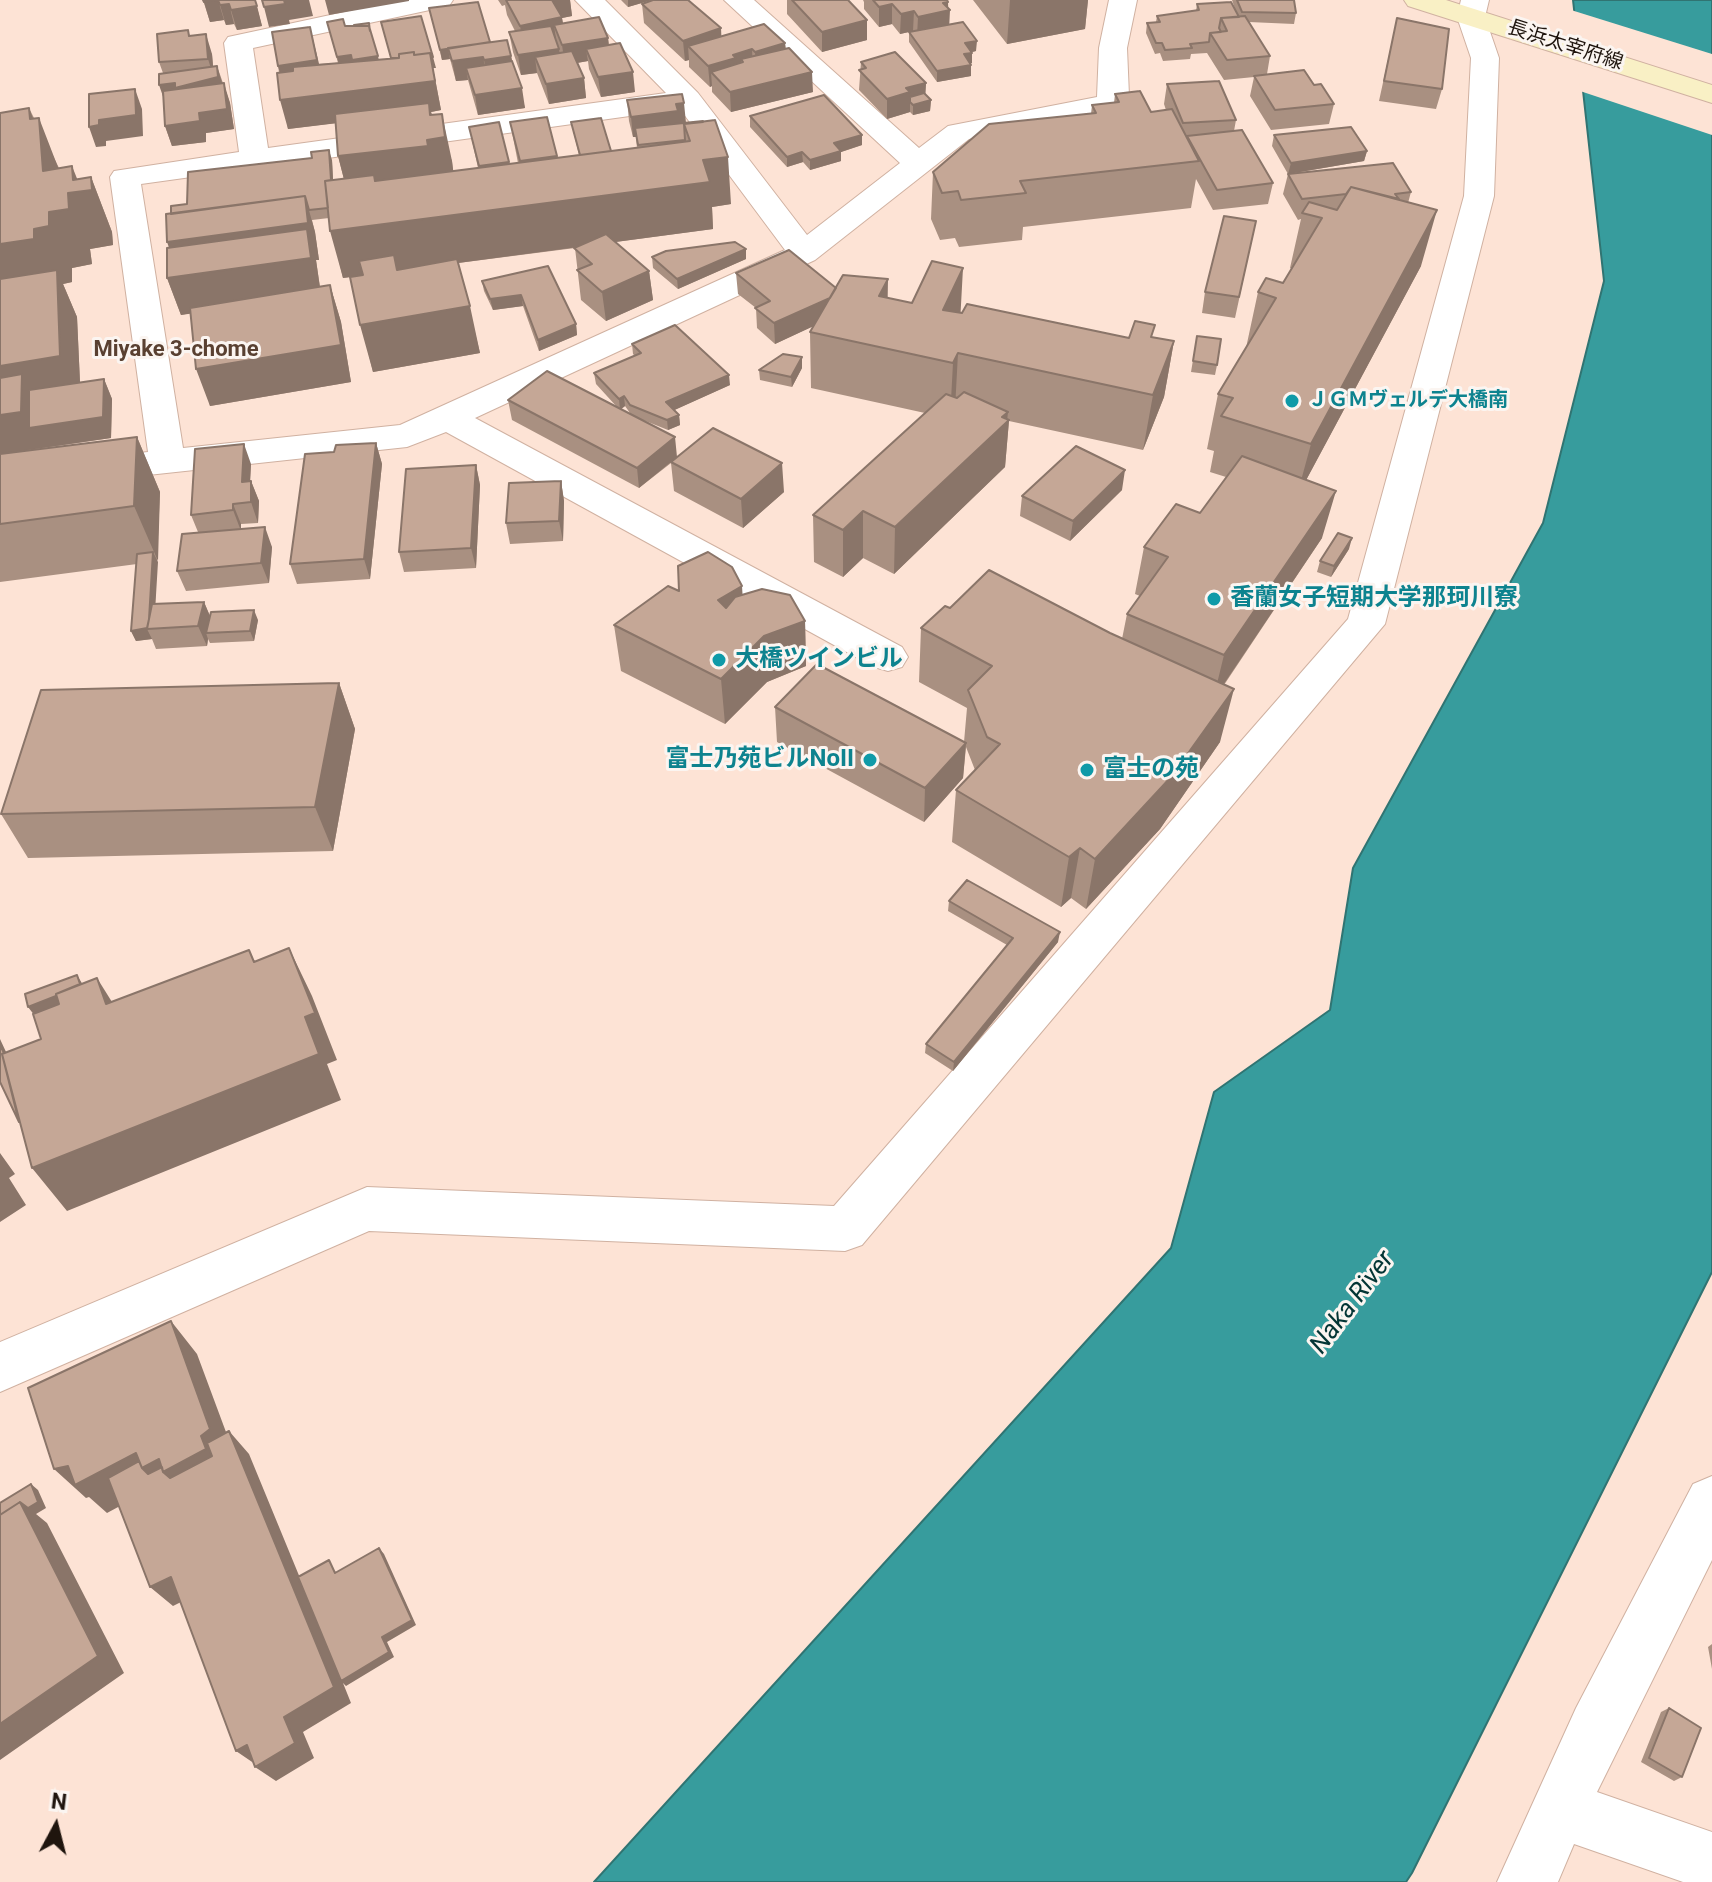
<!DOCTYPE html>
<meta charset="utf-8">
<style>
body{margin:0}
#map{position:relative;width:1712px;height:1882px;overflow:hidden;background:#fde3d5;font-family:Roboto,sans-serif}
canvas{display:block}
.north{position:absolute;left:16px;top:1786px;width:80px;height:80px;-webkit-text-stroke:6px #fbf5f1;paint-order:stroke;rotate:7deg;font-size:22px;font-weight:700;line-height:32px;text-align:center;color:#1f150e}
.north::after{content:'';display:block;margin:auto;width:28px;height:36px;background:#1f150e;clip-path:polygon(50% 0,100% 100%,50% 72%,0 100%)}
</style>
<div id="map">
<canvas width="1712" height="1882"></canvas>
<div class="north">N</div>
</div>
<script>
const context = document.querySelector('canvas').getContext('2d');
context.lineJoin = 'round';
function paint(path, color) {
  context.fillStyle = color;
  context.fill(path, 'evenodd');
}
function toPath(rows) {
  const path = new Path2D();
  for (const r of rows) {
    path.moveTo(r[0], r[1]);
    for (let i = 2; i < r.length; i += 2) path.lineTo(r[i], r[i + 1]);
  }
  return path;
}
function stroke(path, color, width, dash) {
  context.strokeStyle = color;
  context.lineWidth = width;
  context.lineCap = dash ? 'butt' : 'round';
  context.setLineDash(dash || []);
  context.stroke(path);
}
function label(font, color, halo, rows, align = 'center') {
  context.font = font + ' Roboto,"Noto Sans JP",sans-serif';
  context.lineWidth = 6;
  context.setLineDash([]);
  context.textBaseline = 'middle';
  context.strokeStyle = halo;
  context.fillStyle = color;
  for (const [text, x, y, turn = 0] of rows) {
    context.save();
    context.translate(x, y);
    context.rotate((+turn || 0) * Math.PI / 180);
    context.textAlign = isNaN(turn) ? turn : align;
    if (halo) context.strokeText(text, 0, 0);
    context.fillText(text, 0, 0);
    context.restore();
  }
}
const water = toPath([
 [1573,0,1712,0,1712,1272,1412,1873,1406,1882,594,1882,1171,1248,1214,1092,1330,1010,1353,868,1543,523,1604,281,1573,0]
]);
const pier = toPath([
 [1571,10,1712,54,1712,135,1580,91]
]);
const street = toPath([
 [400,0,453,0,449,6,439,8,253,48,268,148,666,93,575,0,605,0,698,93,807,235,900,163,724,0,754,0,919,148,948,126,1097,97,1099,48,1109,0,1137,0,1127,48,1129,96,1117,110,969,139,815,260,475,418,902,647,908,657,902,667,888,671,874,667,446,432,407,447,0,491,0,467,148,452,110,177,114,171,239,152,224,43,228,37,400,0],
 [680,109,785,250,400,425,183,448,141,184,680,109],
 [1461,0,1489,0,1485,17,1499,58,1494,196,1385,624,862,1245,845,1251,369,1231,0,1392,0,1342,367,1187,834,1206,1348,619,1464,196,1471,58,1457,17,1461,0],
 [1712,1476,1712,1560,1597,1792,1712,1832,1712,1882,1683,1882,1574,1844,1558,1882,1497,1882,1576,1708,1693,1484,1712,1476]
]);
const secondary = toPath([
 [1404,0,1446,0,1712,85,1712,103,1408,6,1404,0]
]);
const wall = toPath([
 [203,0,255,0,262,26,237,30,234,24,226,25,224,20,210,22],
 [498,0,570,0,572,16,562,18,563,23,608,38,609,45,635,92,601,97,589,69,588,61,577,63,584,78,586,98,549,104,537,73,521,75,513,52,509,32,515,31,507,15,505,5,502,6],
 [621,0,652,0,628,7],
 [787,0,848,0,867,40,822,52,787,14],
 [863,0,947,0,948,2,949,24,976,51,972,52,972,63,970,64,971,65,971,76,937,82,909,42,909,32,900,34,892,24,879,27,864,9,864,2],
 [973,0,1088,0,1085,29,1007,44],
 [1232,0,1294,0,1296,13,1294,24,1249,22,1270,56,1267,74,1314,85,1334,104,1329,124,1271,130,1250,96,1254,77,1224,80,1207,53,1191,54,1190,59,1163,61,1160,53,1155,54,1146,33,1147,23,1156,22,1157,16,1196,11,1197,4,1235,9],
 [642,4,721,28,721,36,785,43,786,49,813,92,731,112,712,92,712,86,710,87,689,67,689,60,685,61,644,23],
 [429,8,490,42,511,56,525,108,478,115,468,80,456,81,450,59,442,60],
 [1397,18,1442,89,1436,109,1379,101],
 [327,22,345,26,372,36,378,59,436,68,433,68,441,110,431,112,452,161,453,171,478,168,469,127,509,164,518,163,510,122,557,158,579,155,571,122,611,151,637,148,636,137,633,137,629,121,627,100,686,122,731,204,712,207,713,229,615,242,649,271,653,300,606,321,581,300,575,248,458,263,480,353,373,372,350,277,343,278,329,218,312,220,315,232,319,260,316,260,320,287,330,285,341,322,351,382,210,406,191,313,181,315,167,278,171,214,187,204,332,160,333,180,344,179,338,156,336,123,288,129,278,66,338,63],
 [190,36,212,54,213,66,217,66,230,103,234,129,206,133,206,142,172,146,165,126,163,73,159,62],
 [861,62,926,83,925,94,931,100,930,111,913,115,910,112,887,119,859,90],
 [1167,84,1236,120,1234,131,1273,183,1268,204,1213,210,1196,179,1191,208,1023,227,1022,240,959,247,955,238,940,240,931,219,933,172,1091,114,1092,105,1114,103,1115,94,1151,112,1166,110,1164,104],
 [29,108,59,168,77,179,91,177,112,232,113,245,90,249,92,264,72,268,72,282,63,284,77,317,80,383,104,379,112,399,111,438,18,452,137,437,160,492,155,604,204,602,210,616,258,620,254,641,210,643,208,639,207,646,156,649,152,639,136,641,131,631,137,564,0,582,0,113],
 [750,116,862,145,841,152,841,161,810,170,803,162,787,167,750,127],
 [1274,135,1367,151,1364,161,1289,174,1411,192,1408,203,1421,266,1306,480,1322,538,1224,685,1220,742,1160,829,1086,909,1071,898,1061,907,952,842,956,790,975,770,966,747,963,778,924,822,777,742,775,707,964,742,967,708,919,682,921,628,950,608,1110,633,1122,639,1127,614,1140,596,1135,594,1144,547,1200,513,1226,477,1210,472,1214,451,1207,449,1218,394,1246,348,1258,292,1283,283,1292,269,1290,268,1301,219,1298,220,1283,194,1288,174,1272,146],
 [1256,221,1235,318,1202,313,1205,292],
 [746,249,746,259,678,289,653,268,652,257],
 [548,266,576,324,577,335,539,351,523,306,493,310,484,291,482,281],
 [736,273,836,288,961,313,1129,338,1153,337,1174,341,1164,397,1143,450,1009,421,1005,467,894,574,863,558,843,577,814,562,813,515,925,413,811,388,810,332,813,326,775,344,757,328,756,308,738,294],
 [1197,336,1217,365,1215,375,1191,372],
 [632,344,730,385,674,410,679,415,680,425,668,430,643,420,677,457,784,492,743,528,674,491,671,463,639,488,512,420,508,400,617,407,596,384,594,373,635,356,633,354],
 [625,406,630,413,621,409],
 [802,357,802,368,792,387,760,380,759,370],
 [376,443,382,464,370,579,297,584,290,564,334,452],
 [251,464,250,481,251,481,259,501,258,523,241,524,241,529,272,547,269,583,186,591,177,571,198,532,191,515],
 [476,465,480,485,476,568,404,572,399,552],
 [561,481,564,501,563,541,510,544,506,523],
 [1122,490,1070,541,1020,516,1022,496],
 [1349,549,1331,577,1317,572,1320,561],
 [679,591,742,595,805,621,806,666,767,682,725,724,621,671,614,625],
 [339,683,355,729,333,851,28,858,1,814],
 [949,901,1058,942,953,1071,925,1053,926,1044,1007,945,948,911],
 [1712,1644,1712,1669,1708,1647],
 [1669,1708,1682,1777,1674,1781,1641,1762,1661,1712]
]);
const shadedWall = toPath([
 [218,0,224,20,210,22,204,2],
 [284,0,309,0,313,16,289,20,290,24,269,27,264,7],
 [325,0,409,0,409,1,329,15],
 [552,0,570,0,572,16,562,18,565,37,554,25,556,39,524,46,520,26],
 [628,0,652,0,628,7],
 [1010,0,1088,0,1085,29,1007,44],
 [948,2,948,11,950,10,949,30,917,37,918,17,943,3],
 [229,4,234,24,226,25,220,5],
 [892,4,892,24,879,27,879,7],
 [257,6,262,26,237,30,231,10],
 [914,11,913,31,900,34,901,14],
 [867,20,867,40,822,52,822,32],
 [310,27,323,80,284,86,278,66],
 [721,28,722,49,688,46,689,60,685,61,683,41],
 [206,34,212,54,214,78,217,66,223,86,166,105,159,85,214,78,208,59],
 [608,38,610,58,586,49,588,61,565,65,562,45],
 [977,41,976,51,964,54,965,43],
 [785,43,786,63,756,72,755,52],
 [448,49,450,59,442,60,440,50],
 [559,49,562,69,535,57,537,73,521,75,518,55],
 [752,49,753,69,741,59,741,72,711,72,712,86,710,87,708,66,733,55],
 [972,53,972,63,963,65,964,54],
 [351,55,378,56,382,76,342,77,337,57],
 [511,56,515,76,488,80,484,60],
 [433,57,436,68,433,68,441,110,431,112,437,138,442,114,452,161,455,185,728,157,731,204,712,207,713,229,398,271,470,306,480,353,373,372,360,325,397,271,343,278,330,231,350,203,338,156,427,140,430,112,288,129,280,100],
 [483,57,487,77,466,68,468,80,456,81,452,61],
 [971,65,971,76,937,82,937,71],
 [633,72,635,92,601,97,598,77],
 [812,72,813,92,731,112,730,92],
 [584,78,586,98,549,104,546,84],
 [224,83,230,103,234,129,206,133,206,142,172,146,165,126,199,113],
 [926,83,925,102,931,100,930,111,913,115,913,105,910,102,910,112,887,119,887,99,906,88],
 [522,88,525,108,478,115,475,95],
 [135,89,142,109,143,136,106,141,106,146,96,147,89,127,99,120],
 [684,103,686,123,635,128,636,137,633,137,631,117,676,104],
 [29,108,40,137,39,118,68,193,73,180,72,166,82,191,91,177,112,232,113,245,90,249,92,264,72,268,72,282,63,284,77,317,81,404,104,379,112,399,111,438,0,454,0,244,34,229,43,171,30,119],
 [862,135,862,145,841,152,841,161,810,170,810,160,834,143],
 [329,150,332,160,335,218,333,207],
 [1367,151,1364,161,1288,174,1291,163],
 [802,152,803,162,787,167,787,157],
 [509,162,513,182,483,186,479,166],
 [305,196,315,232,319,260,316,260,321,295,181,315,167,278,179,276,167,242],
 [1437,210,1421,266,1296,499,1311,444],
 [746,249,746,259,678,289,677,279],
 [963,268,960,323,943,310],
 [649,271,653,300,606,321,602,292],
 [888,279,887,335,879,296],
 [330,285,341,322,351,382,210,406,196,369],
 [842,293,842,313,775,344,774,323],
 [521,295,523,306,493,310,490,299],
 [576,324,577,335,539,351,538,340],
 [1174,341,1164,397,1143,450,1153,395],
 [958,353,955,409,950,419,953,363],
 [802,357,802,368,792,387,791,377],
 [729,375,730,385,668,413,666,402],
 [624,396,625,406,620,410,619,399],
 [1008,412,1007,422,1009,420,1005,467,894,574,895,527],
 [679,415,680,425,668,430,667,420],
 [137,437,160,492,158,561,134,506],
 [675,437,677,457,639,488,637,468],
 [376,443,382,464,370,579,364,559],
 [244,444,251,464,249,502,242,482],
 [782,463,784,492,743,528,741,499],
 [476,465,480,485,476,568,471,548],
 [1125,470,1122,490,1070,541,1073,521],
 [251,481,259,501,258,523,251,502],
 [561,481,564,501,563,541,559,521],
 [1336,491,1322,538,1213,700,1224,655],
 [233,504,241,524,241,531,233,510],
 [863,511,863,558,843,577,843,530],
 [265,527,272,547,269,583,261,563],
 [1352,538,1349,549,1331,577,1334,566],
 [153,552,158,562,154,628,147,629,152,639,136,641,131,631],
 [742,586,745,633,718,600],
 [204,602,212,621,206,633,208,639,207,646,198,626],
 [254,610,258,620,254,641,250,631],
 [805,621,806,666,767,682,725,724,721,679,764,636],
 [339,683,355,729,333,851,315,807],
 [1234,689,1220,742,1160,829,1086,909,1095,859],
 [966,743,963,778,924,822,925,788],
 [1080,848,1071,898,1061,907,1069,857],
 [1060,932,1058,942,953,1071,954,1062],
 [289,948,312,996,337,1060,327,1064,341,1100,67,1211,32,1168,305,1017],
 [77,975,83,985,87,996,35,1016,28,1007],
 [97,978,127,1026,106,1004],
 [0,1039,39,1123,25,1130,19,1122,0,1045],
 [0,1153,15,1174,9,1178,26,1205,0,1222],
 [171,1321,197,1354,236,1459,159,1485,107,1513,89,1497,86,1498,54,1469,68,1466,136,1453,201,1436],
 [229,1431,249,1454,342,1680,382,1637,379,1548,384,1554,416,1625,387,1642,394,1657,346,1686,343,1683,351,1703,303,1732,314,1758,276,1781,255,1767,258,1766,236,1751,284,1717],
 [31,1484,38,1490,46,1508,36,1514,47,1523,124,1673,0,1760,0,1724,20,1502],
 [171,1577,193,1596,173,1606,150,1587]
]);
const building = toPath([
 [203,0,255,0,257,6,231,10,229,4,220,5,218,0,204,2,203,0],
 [262,0,284,0,285,4,264,7,262,0],
 [506,0,552,0,562,17,520,26,506,0],
 [653,0,688,0,721,28,683,41,642,4,653,0],
 [792,0,848,0,867,20,822,32,792,0],
 [873,0,947,0,948,2,943,3,950,10,918,17,914,11,901,14,892,4,879,7,873,0],
 [1237,0,1294,0,1296,13,1242,12,1237,0],
 [478,2,490,42,440,50,429,8,478,2],
 [1231,2,1239,17,1221,18,1219,28,1221,32,1210,33,1209,42,1190,44,1192,48,1165,50,1162,43,1156,43,1147,23,1160,22,1157,16,1199,10,1197,4,1231,2],
 [421,16,433,57,431,58,430,53,414,55,414,52,399,54,399,58,391,58,381,22,421,16],
 [1245,16,1270,56,1227,60,1210,33,1227,31,1221,18,1245,16],
 [599,17,608,38,562,45,554,25,599,17],
 [1397,18,1449,29,1442,89,1384,81,1397,18],
 [343,19,345,26,369,26,378,56,352,60,351,55,337,57,327,22,343,19],
 [963,22,977,41,965,43,972,53,964,54,971,65,937,71,909,32,963,22],
 [369,23,370,31,369,26,354,26,354,25,369,23],
 [764,24,785,43,755,52,752,49,733,55,736,58,708,66,688,46,764,24],
 [551,26,559,49,518,55,509,32,551,26],
 [310,27,317,60,278,66,272,32,310,27],
 [188,30,189,36,206,34,208,59,159,62,157,34,188,30],
 [507,40,511,56,484,60,483,57,452,61,448,48,507,40],
 [620,43,633,72,598,77,586,49,620,43],
 [789,48,812,72,730,92,711,72,743,62,741,59,789,48],
 [572,51,584,78,546,84,535,57,572,51],
 [414,52,414,55,430,53,435,81,280,100,277,73,293,71,293,67,399,58,399,54,414,52],
 [895,52,926,83,906,88,910,92,887,99,859,70,866,68,861,62,895,52],
 [512,61,522,88,475,95,466,68,512,61],
 [217,66,218,77,175,88,175,83,159,85,159,74,217,66],
 [1304,70,1314,85,1321,84,1334,104,1275,110,1254,76,1304,70],
 [1219,81,1236,120,1183,123,1167,84,1219,81],
 [224,83,227,109,199,113,200,121,165,126,163,91,224,83],
 [135,89,136,115,99,120,99,125,89,127,89,94,135,89],
 [1140,91,1151,112,1172,109,1199,161,1020,181,1026,193,961,200,958,191,942,193,933,172,989,124,1096,113,1092,105,1119,102,1115,94,1140,91],
 [924,93,931,100,913,105,910,102,910,97,924,93],
 [682,94,684,103,676,104,678,111,631,117,627,100,682,94],
 [824,95,862,135,834,143,841,151,810,160,802,152,787,157,750,116,824,95],
 [429,103,430,115,442,114,445,137,427,140,428,146,338,156,335,114,429,103],
 [29,108,30,119,39,118,43,171,72,166,73,180,91,177,92,190,68,193,69,209,49,212,49,226,34,229,34,239,0,244,0,113,29,108],
 [547,117,557,156,520,161,510,122,547,117],
 [601,118,611,151,580,155,571,122,601,118],
 [715,120,728,157,703,160,710,182,330,231,325,181,374,175,375,181,690,141,684,124,715,120],
 [703,121,703,122,684,124,685,140,638,145,635,128,703,121],
 [499,122,509,162,479,166,469,127,499,122],
 [1351,127,1367,151,1291,163,1274,135,1351,127],
 [1242,130,1273,183,1217,190,1187,136,1242,130],
 [329,150,331,180,325,181,328,208,309,210,305,196,171,214,171,206,187,204,188,172,312,158,311,152,329,150],
 [1393,163,1411,192,1395,194,1399,199,1351,187,1346,194,1302,199,1288,174,1393,163],
 [1351,187,1437,210,1311,444,1221,416,1233,398,1218,394,1276,298,1258,292,1266,278,1283,283,1322,218,1302,213,1309,202,1337,210,1351,187],
 [305,196,308,223,167,242,166,214,305,196],
 [1224,216,1256,221,1239,297,1205,292,1224,216],
 [307,229,311,258,167,278,167,248,307,229],
 [606,234,649,271,602,292,577,270,592,264,574,248,606,234],
 [735,242,746,249,677,279,652,257,666,251,735,242],
 [789,250,836,288,830,298,774,323,755,308,770,301,736,273,789,250],
 [394,255,397,270,457,259,470,306,360,325,350,277,363,275,359,261,394,255],
 [932,261,963,268,943,310,962,313,967,304,1129,338,1135,321,1155,325,1151,337,1174,341,1153,395,958,353,953,363,810,332,843,275,888,279,879,296,912,303,932,261],
 [548,266,576,324,538,340,521,295,490,299,482,281,548,266],
 [57,270,60,356,0,366,0,279,57,270],
 [330,285,341,345,196,369,190,308,330,285],
 [675,325,729,375,666,402,679,415,667,420,630,405,624,396,619,399,594,373,641,353,632,344,675,325],
 [1197,336,1221,339,1217,365,1193,361,1197,336],
 [783,354,802,357,791,377,759,370,783,354],
 [547,371,675,437,637,468,508,400,547,371],
 [22,374,21,412,0,415,0,378,22,374],
 [104,379,103,417,29,428,29,390,104,379],
 [964,392,1008,412,1002,417,1009,420,895,527,863,511,843,530,813,515,946,394,957,398,964,392],
 [713,428,782,463,741,499,671,462,713,428],
 [137,437,134,506,0,524,0,454,137,437],
 [376,443,364,559,290,564,305,454,334,452,336,445,376,443],
 [244,444,242,482,251,481,251,502,233,504,233,510,191,515,195,449,244,444],
 [1076,446,1125,470,1073,521,1022,496,1076,446],
 [1242,456,1336,491,1224,655,1127,614,1168,557,1144,547,1176,504,1200,513,1242,456],
 [476,465,471,548,399,552,406,469,476,465],
 [561,481,559,521,506,523,509,483,561,481],
 [265,527,261,563,177,571,182,534,265,527],
 [1338,533,1352,538,1334,566,1320,561,1338,533],
 [153,552,149,619,147,628,131,631,137,554,153,552],
 [708,552,732,567,742,586,718,600,726,608,735,597,762,589,790,595,805,621,764,636,721,679,614,625,668,586,679,591,678,566,708,552],
 [989,570,1110,633,1234,689,1171,777,1095,859,1080,848,1069,857,956,790,1000,744,987,737,968,690,992,666,921,628,945,606,950,608,989,570],
 [204,602,198,626,147,629,152,604,204,602],
 [254,610,250,631,206,633,211,612,254,610],
 [817,664,966,743,925,788,775,707,817,664],
 [339,683,315,807,1,814,41,690,339,683],
 [967,880,1060,932,954,1062,926,1044,1013,938,949,901,967,880],
 [289,948,315,1013,305,1017,319,1054,32,1168,2,1054,41,1039,33,1014,59,1004,56,994,97,978,106,1004,249,950,254,962,289,948],
 [77,975,80,984,56,994,56,996,28,1007,25,994,77,975],
 [0,1045,4,1053,2,1054,19,1122,0,1082,0,1045],
 [171,1321,210,1429,201,1436,206,1449,163,1472,159,1459,142,1468,136,1453,75,1485,68,1466,54,1469,28,1388,171,1321],
 [229,1431,334,1687,284,1717,295,1743,255,1767,247,1745,236,1751,171,1577,150,1587,108,1478,139,1461,142,1468,148,1474,162,1467,163,1472,170,1478,212,1456,207,1443,229,1431],
 [31,1484,38,1502,28,1508,20,1502,0,1515,0,1503,31,1484],
 [20,1502,98,1656,0,1724,0,1515,20,1502],
 [379,1548,412,1620,382,1637,389,1652,341,1681,298,1577,329,1560,335,1573,379,1548],
 [1669,1708,1701,1728,1682,1777,1649,1758,1669,1708]
]);
const markers = [
 [1292,401,8,"#0f9aa8"],
 [1214,599,8,"#0f9aa8"],
 [719,660,8,"#0f9aa8"],
 [870,760,8,"#0f9aa8"],
 [1087,770,8,"#0f9aa8"]
];
const farStreetnames = [
 ["長浜太宰府線",1565,46,18]
];
const farCulturenames = [
 ["ＪＧＭヴェルデ大橋南",1308,401]
];
const farNeighbourhoodnames = [
 ["Miyake 3-chome",176,350]
];
const cultureNames = [
 ["香蘭女子短期大学那珂川寮",1230,599],
 ["大橋ツインビル",735,660],
 ["富士乃苑ビルNoII",854,760,"right"],
 ["富士の苑",1103,770]
];
const waterNames = [
 ["Naka River",1353,1303,-53]
];
paint(water, '#379c9d');
stroke(water, '#307472', 2);
paint(pier, '#fde3d5');
stroke(street, '#d0b1a1', 2);
stroke(secondary, '#d0b1a1', 2);
paint(street, '#fff');
paint(secondary, '#f9f0c5');
paint(wall, '#a99081');
paint(shadedWall, '#8a7569');
paint(building, '#c5a796');
stroke(building, '#8a7569', 2);
for (const [x, y, r, color] of markers) {
  const dot = new Path2D();
  dot.arc(x, y, r, 0, 2 * Math.PI);
  context.fillStyle = color;
  context.fill(dot);
  stroke(dot, '#fbf5f1', 3);
}
label('20px', '#1f150e', '#fbf5f1', farStreetnames);
label('bold 20px', '#0d838f', '#fbf5f1', farCulturenames, 'left');
label('bold 22px', '#594031', '#fbf5f1', farNeighbourhoodnames);
label('bold 24px', '#0d838f', '#fbf5f1', cultureNames, 'left');
label('italic 26px', '#033535', '#fbf5f1', waterNames);
</script>
